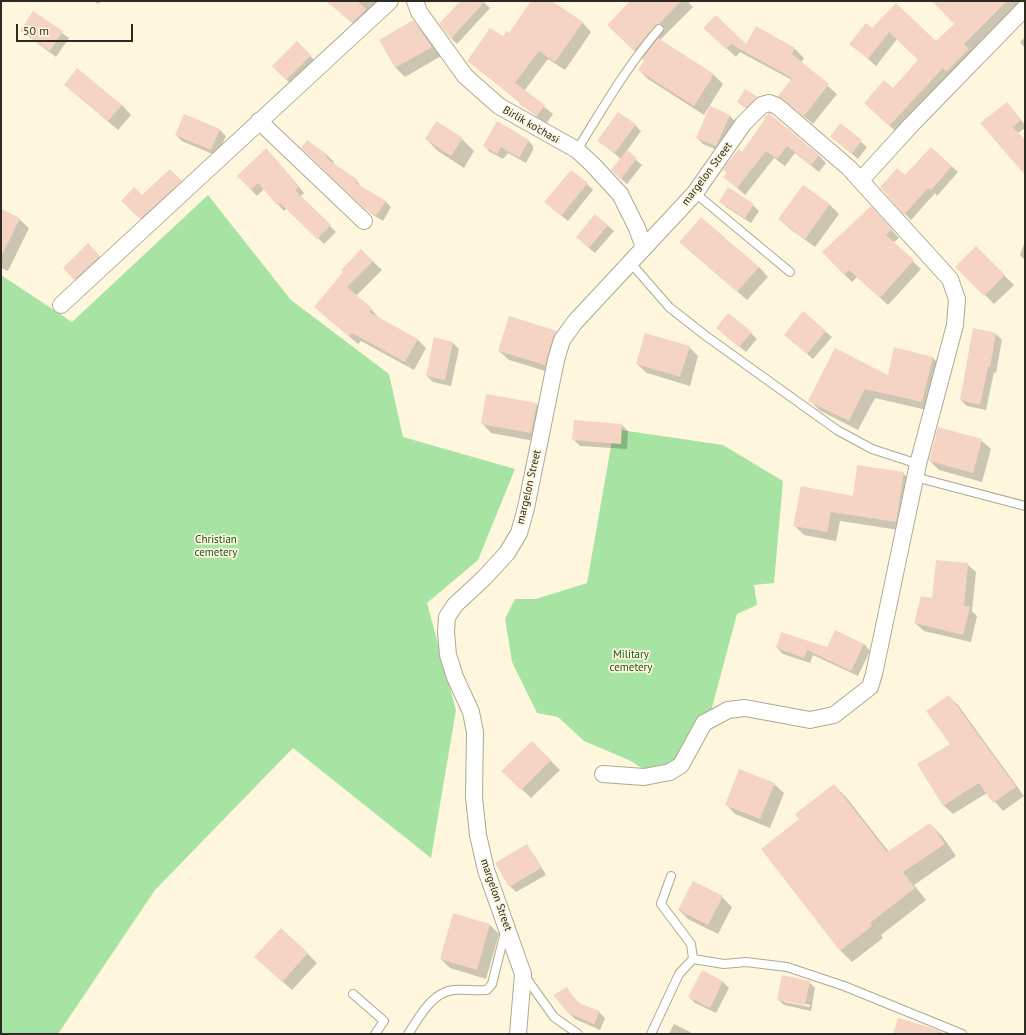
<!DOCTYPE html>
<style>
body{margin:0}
#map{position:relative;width:1026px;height:1035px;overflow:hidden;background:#fef7de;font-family:"PT Sans",sans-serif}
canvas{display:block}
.frame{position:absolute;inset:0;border:2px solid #2d2b21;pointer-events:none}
.scale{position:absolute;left:16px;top:24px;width:117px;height:18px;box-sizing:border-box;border:2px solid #2d2b21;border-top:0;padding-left:5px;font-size:12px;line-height:14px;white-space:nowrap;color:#2d2b21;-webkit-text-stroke:3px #fef7de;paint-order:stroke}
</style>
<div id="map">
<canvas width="1026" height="1035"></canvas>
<div class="frame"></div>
<div class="scale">50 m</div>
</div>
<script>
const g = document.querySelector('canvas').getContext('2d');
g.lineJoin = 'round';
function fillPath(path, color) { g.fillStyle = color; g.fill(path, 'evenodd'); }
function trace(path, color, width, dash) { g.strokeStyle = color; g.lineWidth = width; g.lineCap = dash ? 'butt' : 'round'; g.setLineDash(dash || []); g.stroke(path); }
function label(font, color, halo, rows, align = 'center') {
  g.font = font + ' "PT Sans",sans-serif'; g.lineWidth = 3.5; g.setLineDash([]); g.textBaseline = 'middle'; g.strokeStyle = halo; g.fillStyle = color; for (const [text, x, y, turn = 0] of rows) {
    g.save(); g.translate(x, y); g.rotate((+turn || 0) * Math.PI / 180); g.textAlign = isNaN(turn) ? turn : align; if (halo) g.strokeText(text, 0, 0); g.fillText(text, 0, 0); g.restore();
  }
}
fillPath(new Path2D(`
 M208,195L291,300L389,374L403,437L515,469L478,560L427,603L456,710L431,858L293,748L155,890L58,1034H1V275L72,322Z
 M614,429L723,445L783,481L774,583L754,585L757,605L737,614L706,730L682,773L655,777L631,761L584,741L558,717L537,713L512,662L505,619L515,599H536L587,583Z`), '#a7e4a3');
fillPath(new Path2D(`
 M94,1H101L98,4Z
 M327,1H384L359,28Z
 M461,1H482L490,8L457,44L451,38Z
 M533,1H551L583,23L591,32L565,70L548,59L524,91L553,114L546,124L469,61L510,34Z
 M631,1H690L689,3L693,7L660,40L714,75L723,84L704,115L648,79L639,70L645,61L611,28Z
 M941,1H1021L971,52L897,133L873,110L920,60L897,39L876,66L851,44L872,29L896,4L936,42L956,24Z
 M34,12L69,38L56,57L21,31Z
 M413,21L422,31L441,56L405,77L396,68L380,40Z
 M756,27L795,49L804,58L801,63L837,94L813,124L779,96L792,80L740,52L736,57L713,36L747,45Z
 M1025,37V48L1020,42Z
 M297,42L316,62L292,85L273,66Z
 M65,85L122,105L131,115L118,130Z
 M758,97L763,103L752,113L738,102Z
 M710,107L730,116L736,122L722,152L703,144L697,138Z
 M1013,110L1025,125V128L1018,133L1025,141V173L982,123Z
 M185,115L220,130L226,136L217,156L182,141L176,135Z
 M766,120L818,155L826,163L819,172L795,153L785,166L774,158L745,195L725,177Z
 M635,125L641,131L626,152L642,165L627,184L618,176L621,159L599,141Z
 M840,125L867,147L858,159L831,136Z
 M426,139H462L474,151L464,168L438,151Z
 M527,139L533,146V150L526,163L508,153L503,159L490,152L484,146Z
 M307,141L328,156L334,162L332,164L357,181L362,188L385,201L391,207L383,221L373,215L302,148Z
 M931,148L958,172L937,196L935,193L911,220L905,214L906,176Z
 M272,155L304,193L300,197L336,232L324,244L287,208L284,211L264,189L257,196L238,176Z
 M170,170L187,187L147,224L122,201L143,197Z
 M587,184L593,190L568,221L552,208Z
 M803,186L830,205L839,214L815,247L789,228L779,219Z
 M720,201L753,205L759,211L751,223L726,207Z
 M1,210L19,219L29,228L8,271L1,268Z
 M595,215L614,231L595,253L583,243Z
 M878,215L899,238L893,243L921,269L888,305L857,277L852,282L844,274Z
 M1025,241V260L1020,255Z
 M88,245L106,262L81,285L65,268Z
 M976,248L1014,285L994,304L957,267Z
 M361,250L382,270L356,296L371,309L379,318L417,339L426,348L414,370L361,341L358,344L315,307Z
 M690,251L759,267L768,277L747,300Z
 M825,331L832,337L813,359L785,335Z
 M556,332L565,341L555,374L509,360L499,351Z
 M751,333L757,339L746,352L723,334Z
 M996,334L1002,340L996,373L994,372L986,410L967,406L961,400Z
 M452,342L459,349L451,386L433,382L427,376Z
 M689,347L698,356L690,386L647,373L637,364Z
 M932,357L942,367L931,411L875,398L858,430L819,410L810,400L888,376Z
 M536,404L546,414L540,442L491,433L482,423Z
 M622,425L628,431L627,449L580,446L573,439Z
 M981,440L991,449L982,482L939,470L930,461Z
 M903,473L912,483L905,531L840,521L836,541L804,535L794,525Z
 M967,564L976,572L972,611L977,616L971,642L924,631L915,623L933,600Z
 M864,644L870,651L858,676L813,655L810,663L783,654L777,648H828Z
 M948,696L958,705L1024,796L1003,811L987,793L953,814L943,805L951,744Z
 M532,742L560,770L531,798L503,771Z
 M774,784L784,793L770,828L735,814L726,804Z
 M834,785L846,797L889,852L930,824L942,836L956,856L914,885L926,900L881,935L883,938L852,962L840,950L801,820Z
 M526,846L532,852L546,875L516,892L510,886Z
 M693,882L722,897L732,907L718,934L688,919L679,910Z
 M490,925L499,934L486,979L450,968L441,959Z
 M307,953L317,963L292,990L265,966Z
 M723,982L729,988L716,1013L695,1003L689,997Z
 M809,982L815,988L811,1011L784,1005L778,999ZM784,1000L810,1005V1007L784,1002Z
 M566,988L578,1003L599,1012L605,1018L600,1030L575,1019L569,1013Z
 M674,1024L690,1032L692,1034H669Z`), '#0003');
fillPath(new Path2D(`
 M326,1H357L366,9L352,23Z
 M460,1H485L451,39L439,24Z
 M531,1H552L583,22L555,62L539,51L515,83L545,105L537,116L519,104L520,102L467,61L490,28L503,36L507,31L509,33Z
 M630,1H681L659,24L655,26L634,51L607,25Z
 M932,1H1007L964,44L969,49L946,72L943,68L889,126L864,103L884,80L893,88L918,60L889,32L868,59L849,44L866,23L872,28L896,3L936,41L954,24Z
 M33,11L63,31L50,51L20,31Z
 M716,15L746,44L756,26L795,48L792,54L829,84L804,116L778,96L792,78L731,44L726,49L703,28Z
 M413,20L432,47L395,68L379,40Z
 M658,38L714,74L694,106L638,70L644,61L642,59Z
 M297,41L311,55L286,80L272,66Z
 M77,68L122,105L108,121L64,85Z
 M745,89L758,97L746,108L737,102Z
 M1007,102L1021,120L1013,127L1025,140V175L980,123Z
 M710,106L730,115L716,146L696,138Z
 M618,112L636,124L615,153L597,141Z
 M769,113L819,155L811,165L787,146L777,159L766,151L737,188L723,177L727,173L723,169L739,149L742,152L765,119L763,118Z
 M184,114L220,129L211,150L175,135Z
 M436,121L463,138L451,156L425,139Z
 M497,121L529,140L519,158L501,147L497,154L483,146Z
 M840,123L862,140L852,154L830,137Z
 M307,140L328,155L326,158L358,180L356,183L386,201L376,216L365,209L301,148Z
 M931,147L952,166L931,190L928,188L904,215L880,187L897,168L905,175Z
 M266,148L299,186L295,190L331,225L317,239L280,203L277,205L258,183L251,190L237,176Z
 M627,150L637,158L621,179L611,170Z
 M170,169L182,181L140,219L121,201L134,187L142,195Z
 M571,170L588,183L561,216L544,202Z
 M803,185L830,204L805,239L778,219Z
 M728,187L754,204L745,218L719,202Z
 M871,206L892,229L886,235L914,260L880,298L849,270L844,275L822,252Z
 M1,209L20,218L1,257Z
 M595,214L608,225L589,248L576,237Z
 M701,217L759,267L737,292L679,242Z
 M88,243L100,256L74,280L63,268Z
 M976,246L1005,275L984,296L955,267Z
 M361,249L373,261L347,287L372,308L369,312L418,339L405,362L352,333L349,336L314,307L343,272L341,270Z
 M803,311L826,331L807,354L784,335Z
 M728,313L752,332L739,347L716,328Z
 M509,316L557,331L553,337L545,365L498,351Z
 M973,328L996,333L990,367H988L980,405L960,400Z
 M645,333L690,346L680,377L636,364Z
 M434,337L453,342L445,380L426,376Z
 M894,347L933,357L922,402L865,389L849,421L808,401L835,348L888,375Z
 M486,394L537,403L531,433L481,424Z
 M574,420L622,424L621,444L572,440Z
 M938,427L982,439L973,473L929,461Z
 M857,465L904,472L896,522L831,512L827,532L793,526L801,486L853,496Z
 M936,560L968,563L964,606L970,607L963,635L914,623L921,596L932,598Z
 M835,630L864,644L851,671L807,650L804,658L776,648L781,632L827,647Z
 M949,695L1016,787L993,803L979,783L943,806L917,764L950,744L926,711Z
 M532,741L551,760L521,790L501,771Z
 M739,769L775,783L760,819L725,805Z
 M834,784L887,852L930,823L945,844L903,872L915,888L870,923L872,926L840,951L761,849L799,819L795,814Z
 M527,844L541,868L509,887L495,863Z
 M693,881L723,896L708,925L678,910Z
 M453,913L490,924L477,970L440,959Z
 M281,928L308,953L282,982L254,957Z
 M702,970L723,981L710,1008L688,997Z
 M782,975L810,981L805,1005L777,1000Z
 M567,987L573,997L581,1004L600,1011L594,1024L568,1013L553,995Z
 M898,1018L932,1028L942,1032V1034H893Z`), '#f6d4c4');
const lane = new Path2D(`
 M577,150C603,108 627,66 659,29
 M695,193L790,272
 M630,262L669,307L706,336L837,430L872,449L918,464
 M915,477L1025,506
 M671,876L661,904L691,944L693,959
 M524,975L554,1017L578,1034
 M353,994L384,1021L375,1034
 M408,1034C419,1018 431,993 453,990C464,989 476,991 487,990L492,984L505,932
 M651,1034L679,974L693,959L724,964L746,962L787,967L844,986L962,1034`);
const street = new Path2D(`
 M415,1L419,12L465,76L499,106L577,150L593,165L620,194L637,228L644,248
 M259,121L364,221
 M861,180L912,124L1025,8
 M61,305L390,1
 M518,1034L523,974L486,870L478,835L474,797L475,732L471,712L455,677L448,655L446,632L447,617L455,605L484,578L507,553L519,533L526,508L556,360L562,340L575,322L695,193L743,124L762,105L769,103L777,106L849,168L950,279L957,299L955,325L918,464L874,674L870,687L834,715L810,720L745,708L728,710L704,723L681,765L670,772L644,777L603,774`);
trace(lane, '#afa992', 10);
trace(street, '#afa992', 18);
trace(lane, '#fff', 8);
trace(street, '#fff', 16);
label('11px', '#2d2b21', '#fef7de', [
 ["Birlik ko'chasi",531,125,30],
 ["margelon Street",707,174,-53],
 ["margelon Street",529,487,-77],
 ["margelon Street",496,895,71]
]);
label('11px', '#165516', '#fef7de', [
 ["Christian",216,540],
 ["cemetery",216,553],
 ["Military",631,655],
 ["cemetery",631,668]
]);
</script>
